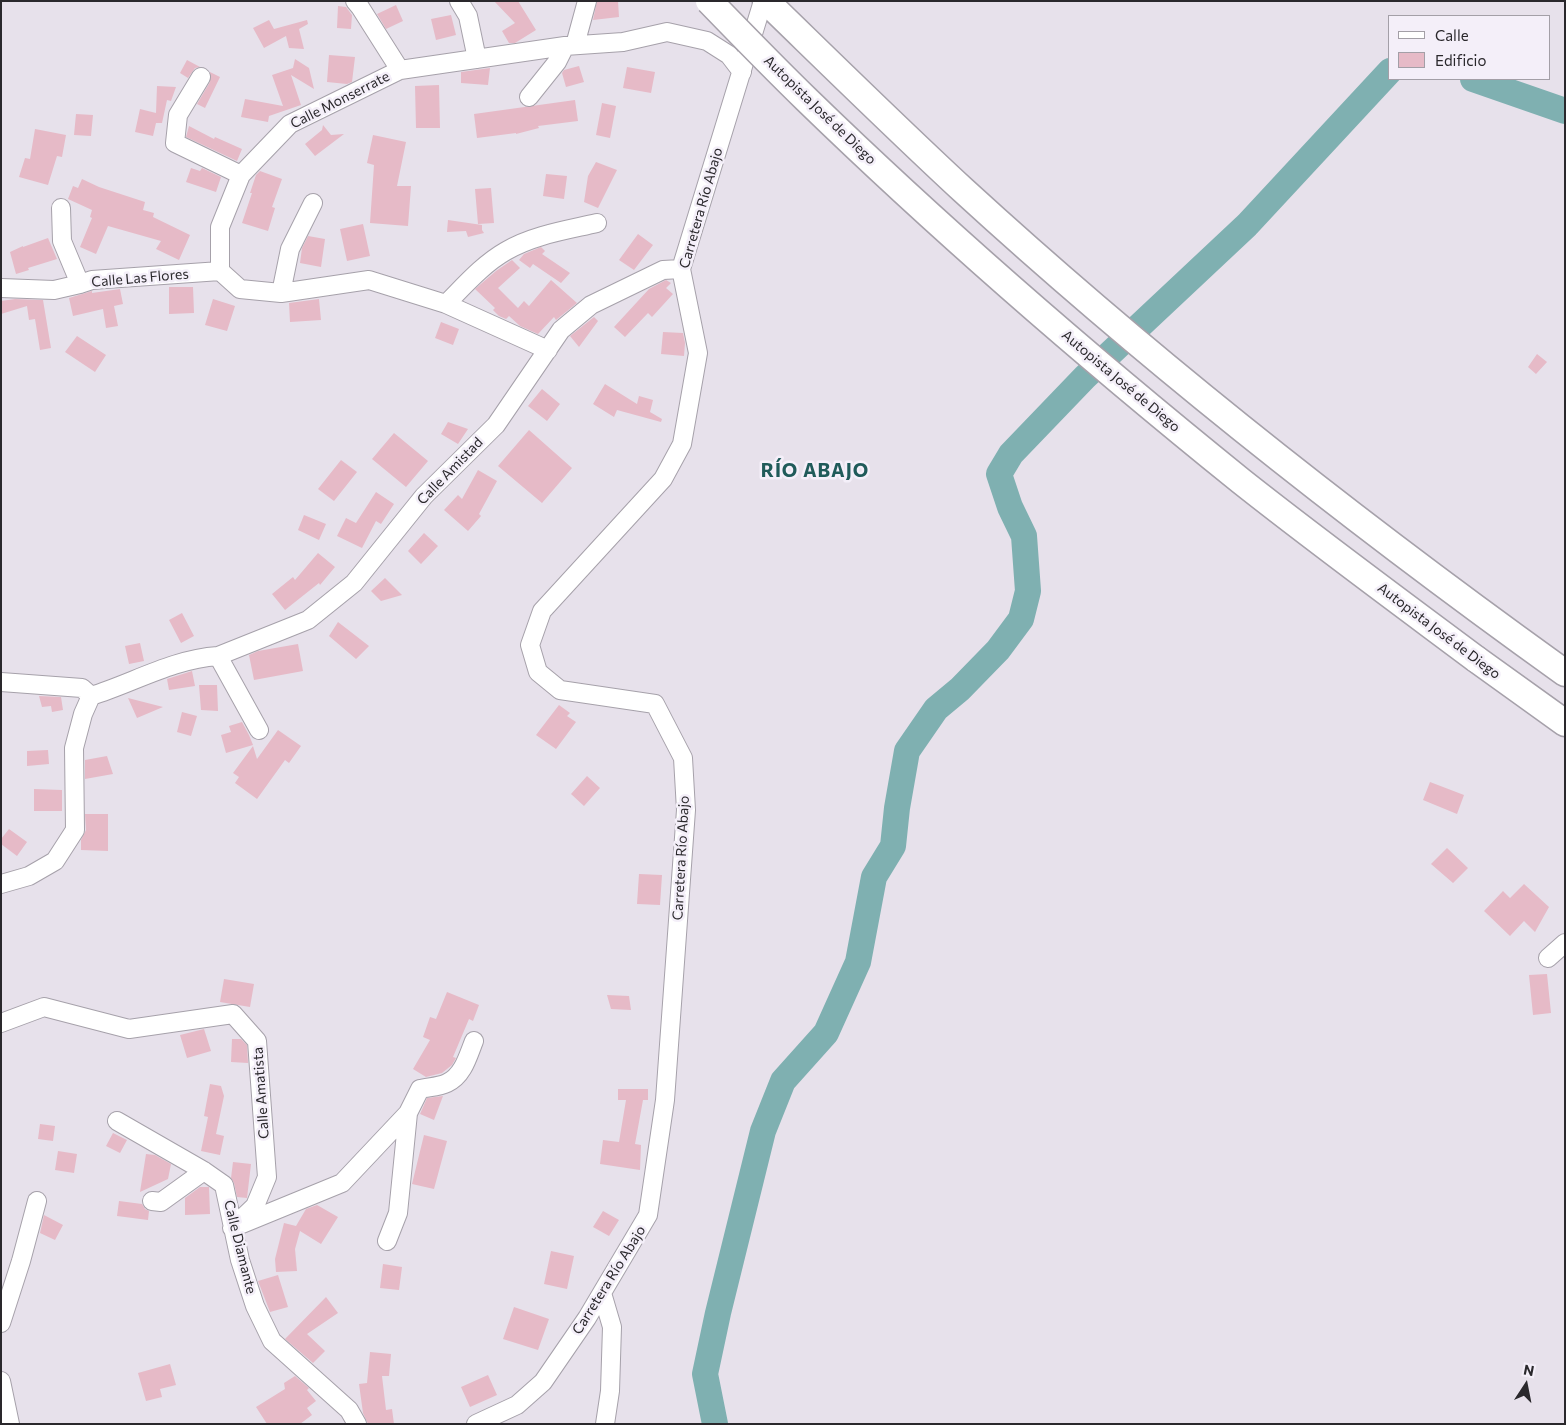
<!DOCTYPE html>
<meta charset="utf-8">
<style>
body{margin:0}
#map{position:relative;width:1566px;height:1425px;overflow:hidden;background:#e7e1eb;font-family:Commissioner,sans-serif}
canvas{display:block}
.frame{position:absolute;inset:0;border:2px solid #2a282c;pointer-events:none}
.legend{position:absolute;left:1388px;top:15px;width:162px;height:65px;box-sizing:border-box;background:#f4eff9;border:1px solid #a39fa7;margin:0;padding:6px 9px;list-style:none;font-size:15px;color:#2a282c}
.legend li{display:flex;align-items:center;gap:10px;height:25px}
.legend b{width:25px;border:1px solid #a39fa7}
.north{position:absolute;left:1501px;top:1360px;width:50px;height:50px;-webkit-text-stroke:4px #f4eff9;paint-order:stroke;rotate:11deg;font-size:14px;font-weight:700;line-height:20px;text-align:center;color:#2a282c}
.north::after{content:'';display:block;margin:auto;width:18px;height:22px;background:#2a282c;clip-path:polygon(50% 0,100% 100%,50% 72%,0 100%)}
</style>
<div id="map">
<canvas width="1566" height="1425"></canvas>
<div class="frame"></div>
<ul class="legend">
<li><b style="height:6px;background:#fff"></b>Calle</li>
<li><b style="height:14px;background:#e6bac7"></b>Edificio</li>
</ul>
<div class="north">N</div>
</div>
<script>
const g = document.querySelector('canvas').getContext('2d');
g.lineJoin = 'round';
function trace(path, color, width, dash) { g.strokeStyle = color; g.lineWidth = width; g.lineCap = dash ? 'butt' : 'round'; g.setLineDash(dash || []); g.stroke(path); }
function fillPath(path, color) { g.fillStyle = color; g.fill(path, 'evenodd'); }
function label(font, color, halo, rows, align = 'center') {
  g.font = font + ' Commissioner,sans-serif'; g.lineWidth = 5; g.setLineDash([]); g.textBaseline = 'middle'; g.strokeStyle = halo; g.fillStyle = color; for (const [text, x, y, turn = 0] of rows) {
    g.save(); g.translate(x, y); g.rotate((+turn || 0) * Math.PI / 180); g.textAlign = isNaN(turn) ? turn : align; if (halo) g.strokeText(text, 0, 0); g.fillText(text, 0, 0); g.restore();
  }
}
trace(new Path2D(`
 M1473,79L1565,111
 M715,1424L705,1374L718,1313L763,1131L783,1081L826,1033L858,962L874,877L893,846L897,808L907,751L936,709L960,689L998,650L1021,619L1028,591L1024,536L1010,507L999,474L1011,454L1085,377L1247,225L1390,71`), '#7fb0b1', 26);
fillPath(new Path2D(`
 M494,1H518L536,30L515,43H509L502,31L515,23Z
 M597,1H618L619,17L593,20Z
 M396,5L403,21L386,29L377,14Z
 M338,6L346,7L352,15L351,29L337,28Z
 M451,15L456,35L436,40L431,19Z
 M269,20L274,29L307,20L308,24L299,29L304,49L289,48L286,36L264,48L253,28Z
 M329,55L355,57L352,82L347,84L327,82Z
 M295,59L309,68L314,89L291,75L301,105L269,116L268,122L241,117L245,99L283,106L272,75L293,68Z
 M187,60L200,67L195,68L188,78L180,73Z
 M579,66L584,82L566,87L562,73L564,70Z
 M627,67L655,72L651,93L623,88Z
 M490,68L488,85L461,83V72Z
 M210,72L220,77L205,108L197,104L210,82Z
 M439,85L440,128H416L415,86Z
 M157,86L176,87L171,101L167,100L162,123H156L153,136L135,132L140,109L156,113Z
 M575,100L578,121L538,126L539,128L516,134V133L477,138L474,114Z
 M602,103L616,106L610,138L596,135Z
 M76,114L93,115L91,136L74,135Z
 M323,125L331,135L344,134L315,156L305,144L322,130Z
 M189,126L214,139L215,137L242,149L237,161L186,137Z
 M35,129L66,135L62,157L57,156L48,185L19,177L25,158L30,159Z
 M373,135L406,142L397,186H411L408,226L370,223L374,165L367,163Z
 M596,162L617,170L598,208L584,202L588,176Z
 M191,168L200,171L202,168L221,177L216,192L186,182Z
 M260,171L282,179L272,207L275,208L268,231L242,223L252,193H250L256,175Z
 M546,174L567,176L564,199L543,196Z
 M82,179L99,187L145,202L143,210L154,213L153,217L190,235L179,260L156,249L161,241L108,226L96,254L80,247L92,218L90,217L92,210L68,199L73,186L78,188Z
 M491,188L494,223L478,224L475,189Z
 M448,220L482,225V230L484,233L468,237L466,231L447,232Z
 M363,224L370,256L347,261L340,229Z
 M638,234L653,245L634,270L619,260Z
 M308,236L325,239L321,267L300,263L302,248Z
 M48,238L57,259L28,268L29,270L16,274L10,252L23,246V247Z
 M541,247L545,251L542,254L570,273L561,283L533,264L530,268L519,260L524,254Z
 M512,260L520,268L498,288L518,308L524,301L529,306L551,280L577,303L556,320L554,317L538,334L520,326L509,316L506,319L499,316L493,310L495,308L475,289L496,271Z
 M666,280L671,283L666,288L673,294L652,317L648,313L625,337L614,327L649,289Z
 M169,287H193L194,313L169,314Z
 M120,289L123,304L114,306L118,326L106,328L103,309L73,316L69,298L92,291V293Z
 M15,299L43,300L51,348L40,350L35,319L29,320L27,306L1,314V301Z
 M213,299L235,306L227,331L205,325Z
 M319,299L321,320L290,322L289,303Z
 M594,317L598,321L579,347L570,336Z
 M441,322L459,329L453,345L435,338Z
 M663,332L683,333L685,343L684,356L661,354Z
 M77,336L106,355L95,372L65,352Z
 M1537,354L1547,362L1536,374L1528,367Z
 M605,384L637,404L639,396L653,400L650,412L662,419L661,422L617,410L614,417L593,404Z
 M542,389L560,404L547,421L528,406Z
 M448,422L468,429L458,444L441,434Z
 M529,430L572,468L542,503L498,466Z
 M394,433L428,461L406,487L372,459Z
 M341,460L357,472L334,501L318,489Z
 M478,470L497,481L479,514L481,516L468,531L444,510L458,495L462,499Z
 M376,492L394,504L381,524L376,521L362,548L337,536L346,518L356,523Z
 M304,515L326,524L319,540L298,530Z
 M424,533L438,546L421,564L408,551Z
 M318,553L335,567L320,585L319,583L285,610L272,594L293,577L295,580Z
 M385,578L402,595L381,601L371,591Z
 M182,613L194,636L181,643L169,620Z
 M338,622L369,646L356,659L329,636Z
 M140,643L144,661L129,664L125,646Z
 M298,644L303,671L254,680L249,655L258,651Z
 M192,671L195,686L169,690L167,679Z
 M199,685H217L218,711L201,710Z
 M39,696L61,697L63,710L52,712L51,706L42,707Z
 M128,698L163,707L137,718Z
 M559,705L570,713L567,716L576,722L556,749L536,735Z
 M182,712L197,716L191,736L177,732Z
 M242,722L249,735L253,745L226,753L221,735L231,732L229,726Z
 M278,730L301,746L289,763L285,760L257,799L235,783L239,777L233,773L253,746L257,759Z
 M48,750L49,764L27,766V751Z
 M107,756L113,774L85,779V760Z
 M587,776L600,788L584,806L571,794Z
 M1430,782L1464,795L1457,814L1423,800Z
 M34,789L62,790V811H34Z
 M85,814H108V851L81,850V840L86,830Z
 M9,829L27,842L17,856L1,844V839Z
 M1447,848L1468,868L1453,883L1431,864Z
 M639,874L662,875L660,905L637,904Z
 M1524,884L1549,907L1535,932L1524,921L1510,936L1484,911L1503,891L1510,898Z
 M1547,974L1551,1013L1533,1015L1529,975Z
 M224,979L254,984L250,1007L220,1002Z
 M447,992L479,1005L473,1021L469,1019L453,1057L456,1058L452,1065L442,1073L426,1077L413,1069L430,1040L423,1037L430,1017L436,1019Z
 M607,995L629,996L631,1010L611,1009Z
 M204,1029L211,1051L187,1058L180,1035Z
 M232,1039H241L247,1045L248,1063L231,1062Z
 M210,1084L221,1086L224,1096L216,1134L224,1136L220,1155L201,1151L208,1117L204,1116Z
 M618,1089H648V1100H643L635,1144L641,1145L640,1170L600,1164L603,1140L619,1142L626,1100H618Z
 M443,1096L434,1120L420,1114L427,1098Z
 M40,1124L55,1126L53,1141L38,1139Z
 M113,1133L127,1140L120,1153L106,1146Z
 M424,1135L447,1141L434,1189L412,1184Z
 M58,1151L77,1154L74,1173L55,1170Z
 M146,1154L155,1155L171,1164L168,1179L140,1192Z
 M233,1162L251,1164L247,1198L237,1197L234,1183L231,1178Z
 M200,1187H209L210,1214L185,1215V1198Z
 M119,1201L142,1204L145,1209L149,1211L148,1220L117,1216Z
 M317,1205L338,1217L321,1244L300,1231L295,1249L297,1271L276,1272L275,1259L284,1223L296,1226L306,1209Z
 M603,1211L619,1220L609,1236L593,1227Z
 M44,1215L63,1225L55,1240L40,1233Z
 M551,1251L574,1256L567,1289L544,1284Z
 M383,1264L402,1267L399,1290L380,1288Z
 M278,1275L288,1307L270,1312L258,1281Z
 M326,1297L338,1313L307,1334L325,1351L313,1363L285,1339Z
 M514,1307L549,1319L538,1350L503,1339Z
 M370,1352L391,1354L389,1376H382L386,1410L392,1409L394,1424H368L363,1413L359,1384L367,1383Z
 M170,1364L176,1385L160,1389L162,1397L146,1401L138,1373Z
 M488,1375L497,1395L470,1407L461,1387Z
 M295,1376L309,1388L307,1390L316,1401L307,1408L312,1415L300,1424H267L256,1407L285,1389L284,1383Z`), '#e6bac7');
const minor = new Path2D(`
 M355,1L360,7L400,70
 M459,1L468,16L477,59
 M575,45L587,1
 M201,77L178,115L175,143L241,175
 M529,97L557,62L565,46
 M61,208L62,241L80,284
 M220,271V227L241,175L290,124L400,70L565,46L623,42L667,32L707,41L729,55L742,72
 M220,271L240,289L281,293L369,280L446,304L548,350
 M1,288L54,290L80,284L92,280L220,271
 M281,293L290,249L313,203
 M446,304C464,286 483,264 506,251C533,235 567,230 597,223
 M218,656L259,730
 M1,682L82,688L91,696C133,683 173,659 218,656L308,620L354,583L424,496L496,425L561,330L591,305L663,270L681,269
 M1,884L29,876L55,861L75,830L74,748L83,714L91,696
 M1548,958L1565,943
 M1,1023L44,1007L129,1029L233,1014L257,1041L267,1177L255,1206L232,1228
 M117,1121L204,1171L224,1185L240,1260L255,1306L272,1341L349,1410L357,1424
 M152,1201L161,1202L204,1171
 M242,1224L342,1183L408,1113L420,1089C428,1087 439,1087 447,1083C463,1076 468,1056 474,1041
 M387,1241L398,1213L408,1113
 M602,1293L612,1327L610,1391L605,1424
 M1,1323L21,1261L37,1201
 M1,1381L10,1424
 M476,1424L517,1405L543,1382L587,1318L648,1215L665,1100L686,810L683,758L655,704L560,690L538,672L530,645L542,611L663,479L682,444L698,353L681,269L763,1`);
const highway = new Path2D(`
 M766,1C831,64 896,128 963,190C1153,364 1356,523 1565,673
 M1476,659L1565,723`);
trace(minor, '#a6a1aa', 20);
trace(highway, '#a6a1aa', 29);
trace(minor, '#fff', 18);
trace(highway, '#fff', 26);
const highwayBridge = new Path2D(`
 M709,1C741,34 773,67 806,99C944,233 1091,360 1241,481C1318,542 1397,600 1476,659`);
trace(highwayBridge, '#a6a1aa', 29, []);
trace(highwayBridge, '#fff', 26);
label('14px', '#2a282c', '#f4eff9', [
 ["Calle Monserrate",340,100,-27],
 ["Autopista José de Diego",820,110,44],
 ["Carretera Río Abajo",701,208,-74],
 ["Calle Las Flores",140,278,-5],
 ["Autopista José de Diego",1121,381,40],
 ["Calle Amistad",450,471,-46],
 ["Autopista José de Diego",1439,631,37],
 ["Carretera Río Abajo",681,858,-87],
 ["Calle Amatista",261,1093,-94],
 ["Calle Diamante",240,1247,76],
 ["Carretera Río Abajo",609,1280,-58]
]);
g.letterSpacing = '1px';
label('bold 19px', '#205b5a', '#f4eff9', [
 ["RÍO ABAJO",815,471]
]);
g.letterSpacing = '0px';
</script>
